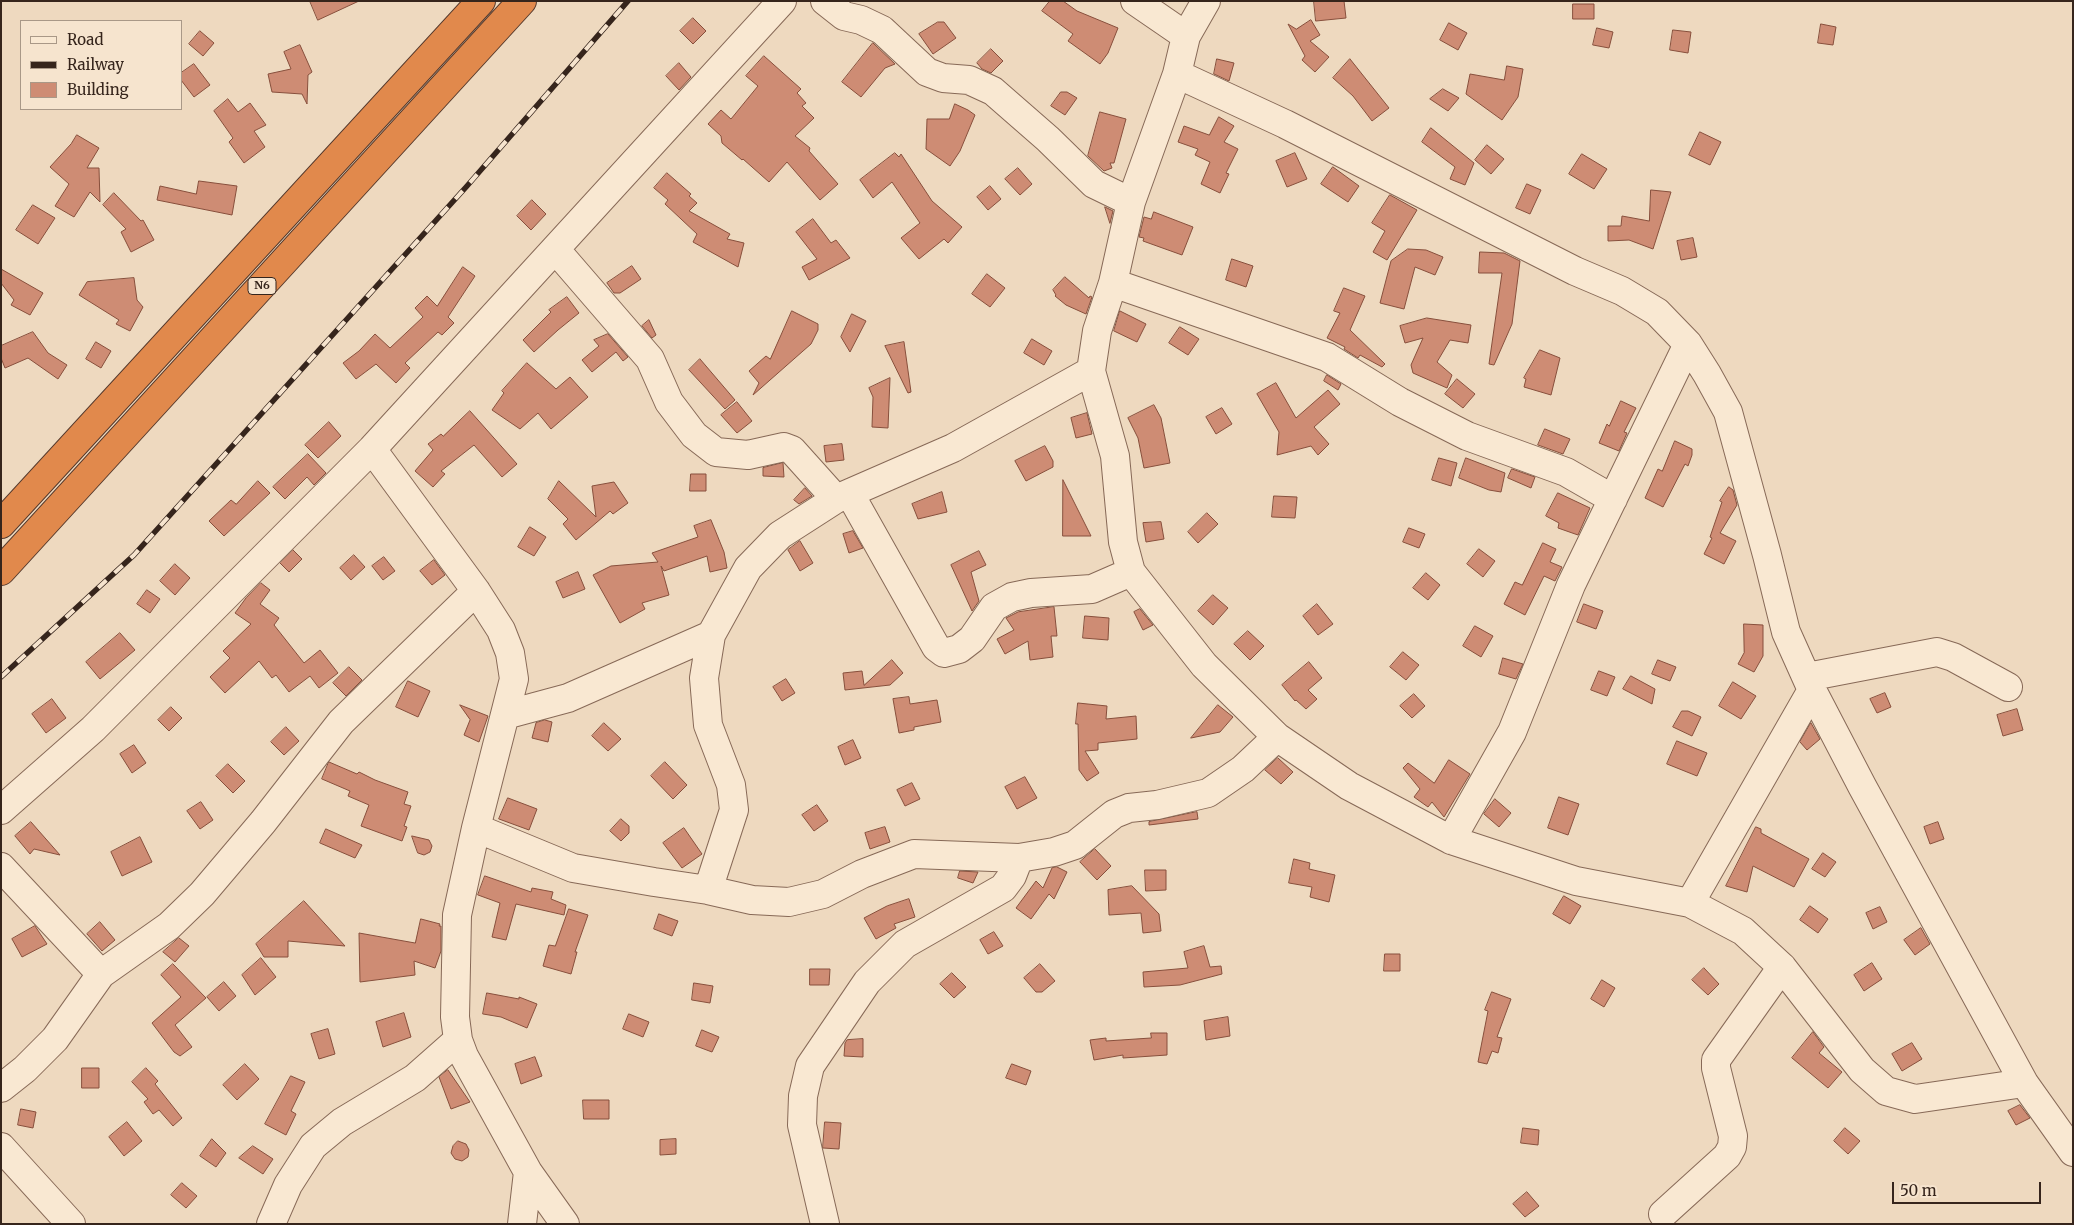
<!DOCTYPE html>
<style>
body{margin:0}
#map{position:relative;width:2074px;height:1225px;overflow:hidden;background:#eed9bf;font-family:Merriweather,serif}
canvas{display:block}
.frame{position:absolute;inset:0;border:2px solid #36251c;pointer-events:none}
.legend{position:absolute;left:20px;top:20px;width:162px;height:90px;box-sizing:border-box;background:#f6e4ce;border:1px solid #a99887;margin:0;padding:6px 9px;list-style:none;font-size:15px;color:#36251c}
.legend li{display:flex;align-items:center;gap:10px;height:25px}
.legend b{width:25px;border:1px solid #a99887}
.scale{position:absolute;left:1892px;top:1182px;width:149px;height:22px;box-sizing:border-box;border:2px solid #36251c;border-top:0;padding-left:6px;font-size:15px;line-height:18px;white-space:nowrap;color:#36251c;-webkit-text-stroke:4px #f6e4ce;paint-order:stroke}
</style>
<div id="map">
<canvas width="2074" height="1225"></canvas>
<div class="frame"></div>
<ul class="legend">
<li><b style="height:6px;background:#f9e8d2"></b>Road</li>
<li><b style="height:6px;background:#36251c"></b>Railway</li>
<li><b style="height:14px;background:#ce8c74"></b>Building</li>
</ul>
<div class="scale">50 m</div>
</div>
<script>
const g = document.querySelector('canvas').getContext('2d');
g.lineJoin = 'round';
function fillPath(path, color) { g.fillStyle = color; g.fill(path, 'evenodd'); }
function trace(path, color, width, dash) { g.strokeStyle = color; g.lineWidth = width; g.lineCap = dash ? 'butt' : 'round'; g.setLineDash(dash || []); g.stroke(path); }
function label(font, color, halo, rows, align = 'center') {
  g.font = font + ' Merriweather,serif'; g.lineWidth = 4; g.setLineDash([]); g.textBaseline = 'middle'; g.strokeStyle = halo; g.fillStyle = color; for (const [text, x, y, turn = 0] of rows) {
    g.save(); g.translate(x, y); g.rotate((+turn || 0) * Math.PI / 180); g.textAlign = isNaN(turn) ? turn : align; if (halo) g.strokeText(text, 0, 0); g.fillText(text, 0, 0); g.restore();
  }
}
const building = new Path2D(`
 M310,1H359L318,20Z
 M1050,1H1063L1077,11L1118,28L1108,53L1100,64L1068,41L1073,34L1042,11Z
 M1314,1H1344L1346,18L1316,21Z
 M1573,4H1594V19H1573Z
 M693,18L706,31L693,44L680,31Z
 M1311,20L1320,35L1310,41L1329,57L1315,72L1302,60L1305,56L1288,24L1296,29Z
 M938,22H944L956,38L933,54L919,34Z
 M1449,23L1467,33L1458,50L1440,40Z
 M1821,24L1836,27L1833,45L1818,43Z
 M1597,28L1613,32L1609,48L1593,45Z
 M1673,30L1691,32L1688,53L1670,50Z
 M200,31L214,43L203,56L189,44Z
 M873,43L895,64L885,68L861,97L842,82Z
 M300,45L312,72L308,75L307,104L302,94L272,92L268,74L291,69L284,52Z
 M991,49L1003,61L991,73L982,69L977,63Z
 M764,56L801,89L797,93L806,103L802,106L814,118L795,136L810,148L809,151L838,184L820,200L787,162L769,182L743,159L742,160L722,143L721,136L708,124L721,110L731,119L758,86L746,76Z
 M1217,59L1234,63L1229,81L1214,74Z
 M1350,59L1389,108L1372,121L1353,96L1333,78Z
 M679,63L691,77L679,90L666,76Z
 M194,64L210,85L194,97L181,80V73Z
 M1507,66L1523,69L1518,97L1502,120L1466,94L1470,74L1504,80Z
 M1443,89L1459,98L1448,111L1430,99Z
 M1061,92H1067L1077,98L1065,115L1051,106Z
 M228,99L238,112L250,103L266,125L254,131L265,147L244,163L229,142L233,138L214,111Z
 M955,104L968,110L975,115L960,151L950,166L926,149L927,119H949Z
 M1100,112L1126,119L1114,163H1110L1112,168L1104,171L1088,156Z
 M1219,117L1234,126L1224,142L1238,149L1226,173L1229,174L1220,193L1201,184L1210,162L1195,155L1198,149L1178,142L1184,126L1209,135Z
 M1431,128L1474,163L1465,185L1450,179L1455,167L1422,142Z
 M1700,132L1721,142L1710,165L1689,155Z
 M77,135L99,148L87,168H99L100,202L90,192L74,217L55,206L69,184L50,167L71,144Z
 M1487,145L1504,159L1491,174L1475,160Z
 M895,153L899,157L901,154L932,201L962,227L948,243L944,239L919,259L901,238L920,223L892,182L873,198L860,180Z
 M1295,153L1307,179L1287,187L1276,161Z
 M1582,154L1607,169L1594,189L1569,174Z
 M1333,167L1359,186L1348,202L1321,184Z
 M1018,168L1032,184L1020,195L1005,179Z
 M667,173L691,194L689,196L697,203L689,211L730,234L727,239L744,243L738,267L693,242L697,234L665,204L668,200L654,188Z
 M199,181L237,186L232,215L157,200L160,186L196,194Z
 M1527,184L1541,190L1530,214L1516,208Z
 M990,186L1001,199L988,210L977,197Z
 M1651,190L1671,192L1653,249L1629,240L1608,241V226H1621L1622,216L1649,221Z
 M114,193L141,221L143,220L154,240L131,252L121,232L126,229L103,205Z
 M1390,195L1417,210L1387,260L1373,252L1385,231L1372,223Z
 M532,200L546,214L531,230L517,216Z
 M33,205L55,218L38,244L16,230Z
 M1105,207L1113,211L1110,223Z
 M1154,212L1193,227L1182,255L1143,241L1144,238L1139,237L1144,217L1151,219Z
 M813,219L831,243L836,240L850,258L809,280L802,267L817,259L796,232Z
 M1693,238L1697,257L1681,260L1677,241Z
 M1408,249L1426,250L1443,257L1435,275L1415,267L1404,309L1380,303L1391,261Z
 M1480,252L1504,253L1520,261L1512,324L1494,365L1489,364L1502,273H1479Z
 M1232,259L1253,266L1246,287L1226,280Z
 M632,266L641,279L620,293H614L607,283Z
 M463,267L475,276L448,317L454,323L442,335L438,332L405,363L410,368L396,383L376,364L356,379L343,363L359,351L375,334L390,348L423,317L415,308L427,296L437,306Z
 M1,269L43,293L30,315L11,305L14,300L1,283Z
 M987,274L1005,288L990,307L972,294Z
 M1065,277L1089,298L1090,296L1092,297L1086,314L1066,305L1055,296L1056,295L1053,290Z
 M134,278L137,300L143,307L130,331L116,324L119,320L79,295L87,282Z
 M1344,288L1365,296L1350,330L1385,364L1382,367L1360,355L1358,358L1344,349L1345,347L1327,338L1340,313L1334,311Z
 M567,297L579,313L558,330L534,352L523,340L551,312L549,310Z
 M792,311L818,324V330L811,344L753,395L759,383L749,371L766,356L770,359Z
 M1120,311L1146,324L1137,342L1114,331Z
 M852,314L866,321L850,352L841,337Z
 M1427,318L1471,325L1468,343L1450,340L1437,362L1452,375L1447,388L1413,373L1411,365L1423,338L1405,343L1400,326Z
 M649,320L656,335L652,338L642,326Z
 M1180,327L1199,339L1188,355L1169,343Z
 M33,332L48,353L67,365L58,379L28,358L5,368L1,358V346Z
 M608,334L628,357L623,361L616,352L592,372L582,360L599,346L594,340Z
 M1032,339L1052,351L1044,365L1024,353Z
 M96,342L111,351L101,368L86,359Z
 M904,342L911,392L908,393L885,346Z
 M1540,350L1560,358L1551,395L1524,387L1526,379L1524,378Z
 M700,359L735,400L725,409L689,370Z
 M527,363L556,389L570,377L588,397L551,429L538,413L520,429L492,410L504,393L502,391Z
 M1327,375L1341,384L1338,390L1324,381Z
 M890,378L888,428L872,427L873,397L869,388Z
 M1457,379L1475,394L1463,408L1445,394Z
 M1276,383L1296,418L1328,390L1340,404L1314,427L1329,444L1318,455L1311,446L1277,455L1279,432L1257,394Z
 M1621,401L1636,408L1624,432L1627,433L1619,451L1599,443L1607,424L1609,426Z
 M737,402L752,421L737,433L721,415Z
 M1154,405L1161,418L1170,463L1144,468L1138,438L1128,418Z
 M1222,408L1232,424L1216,434L1206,417Z
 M470,411L517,464L502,477L474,445L441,471L445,474L433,487L415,471L433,450L428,444L441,434L443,436Z
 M1087,413L1092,434L1076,438L1071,418Z
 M329,422L341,436L318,458L305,445Z
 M1545,429L1570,439L1563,454L1538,445Z
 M1675,441L1692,449V455L1688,466L1685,464L1663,507L1645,498L1658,469L1662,471Z
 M842,444L844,460L826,462L824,446Z
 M1045,446L1053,461V467L1026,481L1015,461Z
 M308,454L326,473L314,485L307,477L285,499L273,487Z
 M1439,458L1457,463L1451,486L1432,480Z
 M1466,458L1505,473L1501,492L1489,490L1459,478Z
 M783,463L784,477L763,476V468Z
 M1512,469L1535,477L1531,488L1508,478Z
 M691,474H706V491H690Z
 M1063,480L1091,536H1063Z
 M258,481L270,493L224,536L209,521L231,500L236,504Z
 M559,481L596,517L592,486L614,482L628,503L613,514L610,511L576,540L563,524L568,519L548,499Z
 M1729,487L1733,490L1737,505L1720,533L1736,541L1724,564L1704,554L1712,538L1710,537L1722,502L1720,501Z
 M805,488L812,496L799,504L794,500Z
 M942,492L947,512L918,519L912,504Z
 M1558,493L1590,508L1578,535L1558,528L1559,523L1546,516Z
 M1274,496L1297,497L1295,518L1272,517Z
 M1207,513L1218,524L1198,543L1188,532Z
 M711,520L724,552L727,568L710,572L707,556L664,571L661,566L669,595L642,603L645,609L620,623L593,575L611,566L658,562L652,553L698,537L694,526Z
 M1161,522L1164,539L1146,542L1143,523Z
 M530,527L546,537L534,556L518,547Z
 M1409,528L1425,534L1419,548L1403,542Z
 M853,531L863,548L849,553L843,534Z
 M800,541L813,563L800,571L788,550Z
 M1543,543L1556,549L1550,562L1562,567L1555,581L1544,576L1525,615L1504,604L1515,582L1522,585Z
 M1479,549L1495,561L1483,577L1467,564Z
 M293,550L302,559L289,572L280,563Z
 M979,551L986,565L971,572L979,601L972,611L951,565Z
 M354,555L365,567L351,580L340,568Z
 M384,557L395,571L383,580L372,566Z
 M434,560L445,575L432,585L420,571Z
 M175,564L190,578L175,595L160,581Z
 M578,572L585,589L563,598L556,582Z
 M1426,573L1440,585L1428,600L1413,588Z
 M261,583L270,590L260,604L279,618L274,625L304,663L320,650L338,673L319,688L310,676L289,692L276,675L272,678L259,661L225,693L210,677L230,658L223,651L251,624L235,613L246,598Z
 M147,590L160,599L150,613L137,604Z
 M1213,595L1228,608L1213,625L1198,611Z
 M1317,604L1333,624L1318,635L1303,616Z
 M1584,604L1603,611L1596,629L1577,622Z
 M1054,607L1057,636H1051L1053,657L1030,660L1028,641L1005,654L997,639L1014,630L1006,618L1018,612Z
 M1140,609L1153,625L1143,630L1134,612Z
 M1085,616L1109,618L1108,640L1083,638Z
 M1744,624L1763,625V656L1754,672L1738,664L1744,653Z
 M1475,626L1493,636L1481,657L1463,646Z
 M1248,631L1264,646L1250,660L1234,644Z
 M120,633L135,650L100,679L86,662Z
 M1403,652L1419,665L1406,680L1390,667Z
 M1503,658L1523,664L1516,679L1499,674Z
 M892,660L903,673L890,685L845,690L843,673L862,671L864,685Z
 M1658,660L1676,667L1670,681L1652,674Z
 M1309,662L1322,678L1308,690L1317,699L1306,709L1296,700L1295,701L1282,685Z
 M349,667L362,680L346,696L333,683Z
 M1599,671L1615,677L1607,696L1591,690Z
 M1631,676L1655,689L1652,704L1623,689Z
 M786,679L795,693L782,701L773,687Z
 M408,681L430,691L418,717L396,707Z
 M1733,682L1756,696L1741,719L1719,706Z
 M1885,693L1891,707L1877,713L1870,699Z
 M1414,694L1425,706L1412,718L1400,706Z
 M909,697L910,704L937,700L941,722L914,727V730L899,733L893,699Z
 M52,699L66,718L46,733L32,714Z
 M1078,703L1107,706L1106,719L1136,716L1137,739L1098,743V750L1085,751L1099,773L1087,781L1079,770L1078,724H1076Z
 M460,705L488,716L479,742L464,735L470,720Z
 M1218,705L1233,717L1220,732L1191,738Z
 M171,707L182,718L169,731L158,720Z
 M2017,709L2023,730L2003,736L1997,715Z
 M1682,711H1688L1701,717L1692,736L1673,727Z
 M545,720L552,722L548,742L532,738L536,723Z
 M604,723L621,739L608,751L592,736Z
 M1811,723L1820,739L1807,750L1800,742Z
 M286,727L299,741L284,755L271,742Z
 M853,740L861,758L845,765L838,747Z
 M1677,741L1707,753L1697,776L1667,764Z
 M134,745L146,763L132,773L120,754Z
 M1278,758L1293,772L1281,784L1265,770Z
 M1449,760L1470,774L1444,817L1432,802L1428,807L1414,797L1420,789L1403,768L1408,763L1434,783Z
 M329,762L357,774L359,772L375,780L408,792L404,804L411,806L404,826L407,827L402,841L361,826L369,805L348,796L350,791L322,779Z
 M665,762L687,785L673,799L651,776Z
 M228,764L245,781L233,793L216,776Z
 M1025,777L1037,798L1017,809L1005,787Z
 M912,783L920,799L905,806L897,790Z
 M1559,797L1579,804L1568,835L1548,828Z
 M508,798L537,809L529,830L499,819Z
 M1495,799L1511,813L1499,827L1484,814Z
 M201,802L213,820L200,829L187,811Z
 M817,805L828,821L814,831L802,815Z
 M1197,812L1198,819L1149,825V822Z
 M621,819L629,826V833L621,841L610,831Z
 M31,822L60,855L34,849L30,854L15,836Z
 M1938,822L1944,839L1930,844L1924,827Z
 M885,827L890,842L870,849L865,833Z
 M1756,827L1761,829V833L1809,859L1794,887L1753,866L1747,892L1726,886Z
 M684,828L702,854L682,868L663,843Z
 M326,829L362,845L355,858L320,843Z
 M412,836L429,840L432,846L430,852L424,855L418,853Z
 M140,837L152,862L122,876L111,852Z
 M1095,849L1111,866L1097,880L1080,862Z
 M1823,853L1836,862L1825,877L1812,869Z
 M1294,859L1310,863L1309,869L1335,875L1329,902L1310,897L1312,887L1289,883Z
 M1057,867L1067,872L1054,899L1049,894L1031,919L1016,908L1036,881L1043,888L1052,868Z
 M1145,870H1166V890L1146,891Z
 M960,871L978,872L973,883L958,878Z
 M485,876L531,892L532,888L553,892L551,899L566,905L564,915L516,904L506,940L492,937L500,903L478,895Z
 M1132,886L1159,914L1161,931L1143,933L1141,913L1109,915L1108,890Z
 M1564,896L1581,906L1570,924L1553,914Z
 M909,899L915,917L894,924L896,928L876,939L864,918L887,906Z
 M304,901L345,946L288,941V957H264L256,944Z
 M1810,906L1828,919L1818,933L1800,920Z
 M1880,907L1887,922L1873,929L1866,913Z
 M569,909L588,915L575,952H577L571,974L543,966L549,945L555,946Z
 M659,914L678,921L672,936L654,929Z
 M421,919L440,924L439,926H441V951L435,968L414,961L415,975L360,982L359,933L415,943Z
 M100,922L115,940L102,951L87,934Z
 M35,926L47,944L22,957L12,939Z
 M1921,928L1930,944L1915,955L1904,940Z
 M994,932L1003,946L988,954L980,940Z
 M179,938L189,946L175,962L163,952Z
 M1204,946L1210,967L1221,966L1222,974L1180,985L1144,987L1143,972L1188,968L1184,952Z
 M1385,954H1400V971H1384Z
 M261,958L276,977L255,995L242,975Z
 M1872,963L1882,979L1864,991L1854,975Z
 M173,964L206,998L175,1025L192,1047L180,1056L174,1052L152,1023L181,997L161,975Z
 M1040,964L1055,981L1042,992H1036L1024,978Z
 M1704,968L1719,984L1708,995L1692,980Z
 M810,969H830L829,985H810Z
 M952,973L966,987L954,998L940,984Z
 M1602,980L1615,988L1604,1007L1591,999Z
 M224,982L236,996L219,1011L207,997Z
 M694,983L713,986L710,1003L692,1000Z
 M1492,992L1511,999L1497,1037L1502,1038L1498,1053L1492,1051L1487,1064L1478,1062L1488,1011L1485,1010Z
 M487,993L519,999V997L537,1004L527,1028L501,1017L483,1014Z
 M404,1013L411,1037L383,1047L376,1022Z
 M629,1014L649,1022L643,1037L623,1029Z
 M1228,1017L1230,1036L1206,1040L1204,1021Z
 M328,1029L335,1054L319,1059L311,1034Z
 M702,1030L719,1037L712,1052L696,1046Z
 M1813,1032L1824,1047L1819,1053L1842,1072L1828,1088L1792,1058Z
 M1151,1033H1167V1055L1123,1058V1055L1094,1060L1090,1040L1106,1038V1041L1151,1038Z
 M863,1039V1057L844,1056L845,1043L847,1040Z
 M1912,1043L1922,1059L1902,1071L1892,1054Z
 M535,1057L542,1076L521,1084L515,1064Z
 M245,1064L259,1079L237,1100L223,1085Z
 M1012,1064L1031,1071L1026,1085L1006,1078Z
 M82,1068H99V1088H82Z
 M146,1068L158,1081L155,1084L182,1118L173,1126L159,1110L153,1114L144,1102L148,1099L132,1082Z
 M448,1070L470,1102L451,1109L439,1077Z
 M291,1076L305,1082L291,1111L296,1114L286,1135L265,1124Z
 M583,1100H609V1119H584Z
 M2020,1105L2030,1118L2016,1125L2008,1111Z
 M21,1109L36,1112L33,1128L18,1125Z
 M127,1122L142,1141L124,1156L109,1137Z
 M825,1122L841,1123L839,1149L823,1148Z
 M1523,1128L1539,1130L1538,1145L1521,1143Z
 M1845,1128L1860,1141L1848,1154L1834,1141Z
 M212,1139L226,1153L216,1167L200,1156Z
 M676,1139V1154L660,1155V1140Z
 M458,1141L466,1144L469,1150L468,1157L462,1161L455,1159L451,1153L453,1146Z
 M253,1146L273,1159L263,1174L239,1158Z
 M182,1183L197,1196L186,1208L171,1195Z
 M1527,1192L1539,1206L1525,1217L1513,1204Z`);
fillPath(building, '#ce8c74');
trace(building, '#874f3c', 1);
const minor = new Path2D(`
 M825,1L844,16L861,20L882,30L927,72L943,78L969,80L993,91L1048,139L1094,184L1131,202
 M1135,1L1186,36L1177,74L1131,202L1113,283L1097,331L1091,371L1115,456L1123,542L1131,572L1204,665L1277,737L1349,786L1451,840L1576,881L1690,903L1743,931L1782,967L1862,1070L1886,1091L1915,1099L2024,1083
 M1186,36L1206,1
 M1177,74L1285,124L1575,271L1622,291L1657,312L1688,344L1707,374L1728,412L1767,555L1786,632L1812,690L1862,786L2024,1083L2073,1152
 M555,249L650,359L669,402L694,435L716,452L748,455L784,447L792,450L836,499
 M1113,283L1327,357L1400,402L1467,436L1566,472L1613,499
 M372,449L476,591L501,630L510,653L514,679L476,828L457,915L455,1017L458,1040L464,1056L528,1172L565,1224
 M850,494L936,647L944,653L959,649L972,639L994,607L1012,597L1031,593L1092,589L1131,572
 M1807,677L1937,652L1953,657L2008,687
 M505,715L568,698L711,635
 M1,810L93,729L372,449L782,1
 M476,828L573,868L654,882L708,890L752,900L789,902L823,894L862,874L914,854L1019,858L1054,852L1075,845L1114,814L1129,808L1157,805L1208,793L1243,769L1277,737
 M1451,840L1512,732L1571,585L1688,344
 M1,867L101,974
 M708,890L734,810L731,785L708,725L704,678L711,635L748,568L780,535L836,499L953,448L1091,371
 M1690,903L1812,690
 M1,1088L25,1069L55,1039L101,974L169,926L202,894L263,822L341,722L476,591
 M1,1147L71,1224
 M1663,1214L1727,1156L1732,1147L1733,1136L1716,1068V1060L1782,967
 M271,1224L288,1185L313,1146L342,1122L415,1078L458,1040
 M522,1224L528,1172
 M825,1224L802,1125L803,1096L810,1066L867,982L905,944L1003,888L1012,876L1019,858`);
const highway = new Path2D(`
 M1,524L481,1
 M1,571L522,1`);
trace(minor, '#876957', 30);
trace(highway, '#55392c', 30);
trace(minor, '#f9e8d2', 28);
trace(highway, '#e1894c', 28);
const rail = new Path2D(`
 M1,677L134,555L467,186L628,1`);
trace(rail, '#36251c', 5.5);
trace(rail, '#f6e4ce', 4, [11]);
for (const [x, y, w] of [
 [262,286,28]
]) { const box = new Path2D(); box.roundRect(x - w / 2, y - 8.5, w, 17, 4); g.fillStyle = '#f6e4ce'; g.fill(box); trace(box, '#36251c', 1); }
label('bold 11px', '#36251c', null, [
 ["N6",262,286]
]);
</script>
